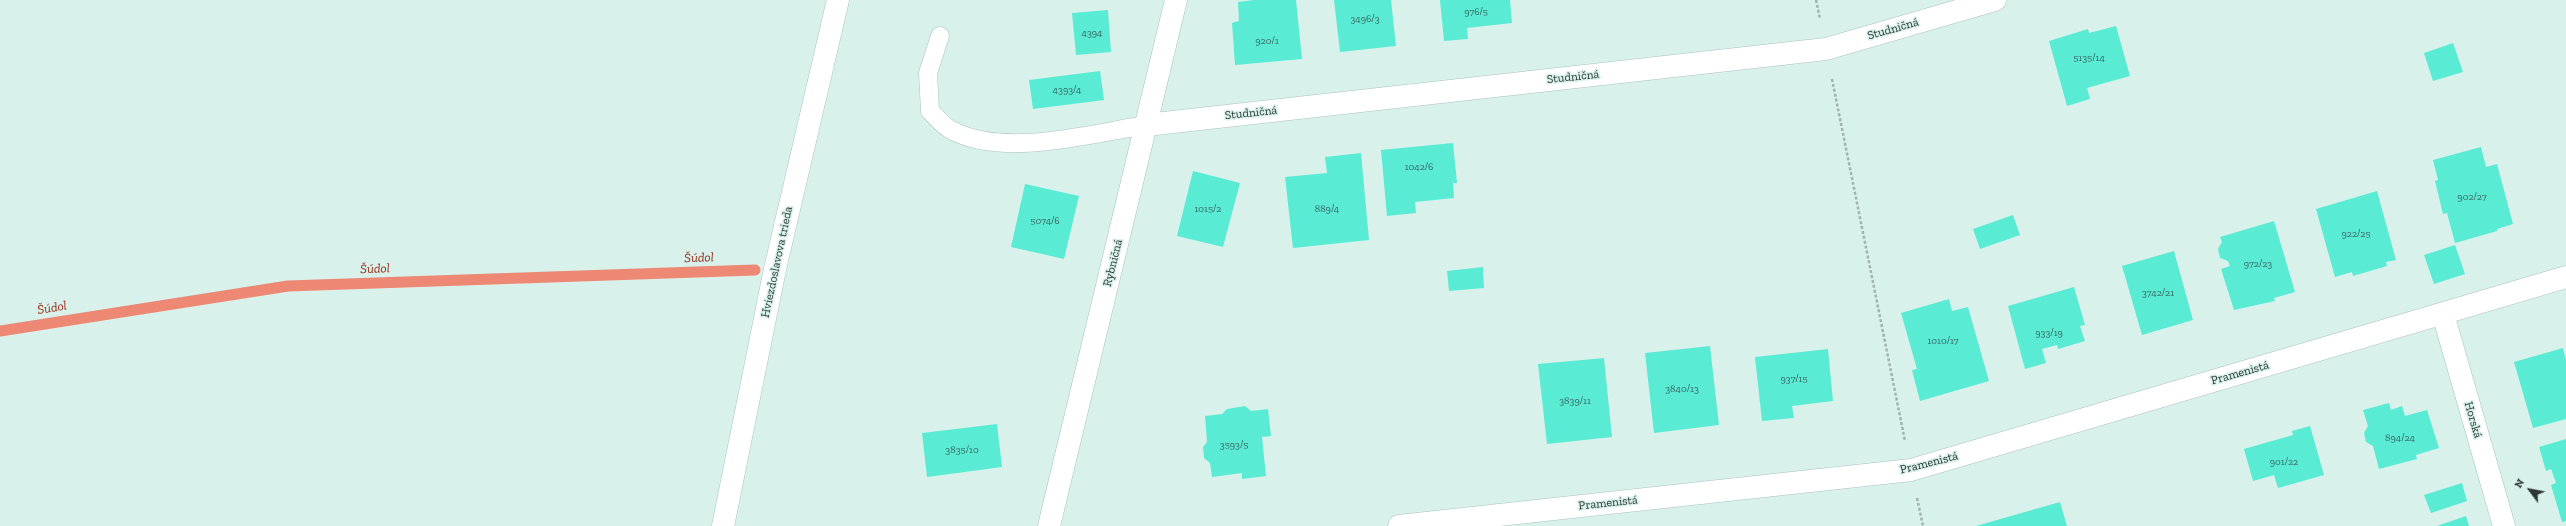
<!DOCTYPE html>
<meta charset="utf-8">
<style>
body{margin:0}
#map{position:relative;width:2566px;height:526px;overflow:hidden;background:#d8f1eb;font-family:"Zilla Slab",serif}
canvas{display:block}
.north{position:absolute;left:2510px;top:470px;width:40px;height:40px;-webkit-text-stroke:3px #d8f1eb;paint-order:stroke;rotate:302deg;font-size:11px;font-weight:700;line-height:16px;text-align:center;color:#2d3634}
.north::after{content:'';display:block;margin:auto;width:14px;height:18px;background:#2d3634;clip-path:polygon(50% 0,100% 100%,50% 72%,0 100%)}
</style>
<div id="map">
<canvas width="2566" height="526"></canvas>
<div class="north">N</div>
</div>
<script>
const g = document.querySelector('canvas').getContext('2d');
g.lineJoin = 'round';
function trace(path, color, width, dash) { g.strokeStyle = color; g.lineWidth = width; g.lineCap = dash ? 'butt' : 'round'; g.setLineDash(dash || []); g.stroke(path); }
function fillPath(path, color) { g.fillStyle = color; g.fill(path, 'evenodd'); }
function label(font, color, halo, rows, align = 'center') {
  g.font = font + ' "Zilla Slab",serif'; g.lineWidth = 3; g.setLineDash([]); g.textBaseline = 'middle'; g.strokeStyle = halo; g.fillStyle = color; for (const [text, x, y, turn = 0] of rows) {
    g.save(); g.translate(x, y); g.rotate((+turn || 0) * Math.PI / 180); g.textAlign = isNaN(turn) ? turn : align; if (halo) g.strokeText(text, 0, 0); g.fillText(text, 0, 0); g.restore();
  }
}
trace(new Path2D(`
 M0,331L288,286L755,270`), '#ed8874', 11);
fillPath(new Path2D(`
 M1254,0H1296L1302,59L1235,65L1232,23L1239,21L1238,2Z
 M1334,0H1391L1396,46L1340,52Z
 M1440,0H1510L1512,23L1467,28L1468,39L1444,41Z
 M1108,10L1111,52L1076,55L1072,13Z
 M2116,26L2130,76L2087,88L2090,99L2067,106L2049,41L2088,29L2089,33Z
 M2453,43L2463,72L2433,81L2424,53Z
 M1100,71L1104,100L1033,109L1029,80Z
 M1453,143L1457,183H1453L1454,198L1415,202L1416,213L1387,216L1381,150Z
 M2481,147L2486,167L2497,164L2513,224L2497,229V231L2455,243L2447,213L2443,214L2435,181L2438,180L2433,160Z
 M1361,153L1369,240L1293,248L1285,177L1327,173L1325,157Z
 M1193,171L1240,183L1223,247L1177,236Z
 M1025,184L1079,196L1064,259L1011,247Z
 M2377,191L2396,260L2386,262L2387,266L2353,276L2352,272L2335,277L2316,209Z
 M2013,215L2020,235L1980,249L1973,229Z
 M2274,221L2295,292L2274,298L2275,301L2234,310L2221,269L2230,266L2228,261L2220,258L2218,249L2222,242L2220,237Z
 M2455,245L2465,274L2434,284L2424,255Z
 M2174,251L2193,320L2142,335L2122,266Z
 M1483,267L1484,288L1449,291L1447,271Z
 M2074,287L2085,325L2080,326L2085,341L2058,349L2057,345L2042,349L2046,363L2025,369L2008,306Z
 M1949,299L1952,311L1968,307L1989,381L1920,401L1912,370L1917,369L1901,313Z
 M1710,346L1719,425L1654,433L1645,353Z
 M2563,348L2566,360V419L2533,428L2514,362Z
 M1828,349L1833,401L1792,406L1794,418L1762,421L1755,357Z
 M1604,358L1612,437L1547,444L1538,364Z
 M2389,403L2391,410L2402,406L2405,416L2427,410L2439,448L2416,455L2417,459L2379,469L2373,446L2366,442L2364,433L2368,426L2363,410Z
 M1245,406L1251,411L1268,409L1271,436L1262,437L1266,476L1242,479V473L1212,477L1210,463L1204,458L1203,447L1207,442L1205,416L1222,414L1227,409Z
 M997,424L1002,467L927,477L922,433Z
 M2310,426L2324,475L2278,488L2274,475L2253,481L2244,449L2293,435L2292,431Z
 M2566,439V521L2562,522L2551,485L2556,483L2551,469L2546,471L2539,447Z
 M2462,483L2467,501L2431,513L2424,495Z
 M2060,502L2067,526H1976Z
 M2466,516L2469,526H2437Z`), '#5aebd5');
const lane = new Path2D(`
 M940,36L928,73L930,111C936,117 943,126 951,130C1004,158 1089,134 1146,125`);
const street = new Path2D(`
 M1146,125L1826,49L1995,0
 M2443,314L2504,526
 M1049,526L1176,0
 M1399,526L1911,470L2566,277`);
const secondary = new Path2D(`
 M723,526L775,269L838,0`);
trace(lane, '#abc2bd', 19);
trace(street, '#abc2bd', 23);
trace(secondary, '#abc2bd', 23);
trace(new Path2D(`
 M1816,0L1820,19
 M1832,79L1905,441
 M1917,498L1923,526`), '#a0b3af', 2.5, [3, 2]);
trace(lane, '#fff', 18);
trace(street, '#fff', 22);
trace(secondary, '#fff', 22);
label('10px', '#38635c', null, [
 ["976/5",1476,12],
 ["3496/3",1365,19],
 ["4394",1092,33],
 ["920/1",1267,41],
 ["5135/14",2089,58],
 ["4393/4",1067,90],
 ["1042/6",1419,167],
 ["902/27",2472,197],
 ["1015/2",1208,209],
 ["889/4",1327,209],
 ["5074/6",1045,221],
 ["922/25",2356,234],
 ["972/23",2258,264],
 ["3742/21",2158,293],
 ["933/19",2049,333],
 ["1010/17",1943,341],
 ["937/15",1794,379],
 ["3840/13",1682,389],
 ["3839/11",1575,401],
 ["894/24",2400,438],
 ["3593/5",1234,445],
 ["3835/10",962,450],
 ["901/22",2284,462]
]);
label('12px', '#2d3634', '#d8f1eb', [
 ["Studničná",1893,29,-16],
 ["Studničná",1573,77,-6],
 ["Studničná",1251,113,-6],
 ["Hviezdoslavova trieda",777,262,-78],
 ["Rybničná",1113,263,-76],
 ["Pramenistá",2240,373,-16],
 ["Horská",2473,420,74],
 ["Pramenistá",1929,463,-14],
 ["Pramenistá",1608,503,-6]
]);
label('italic 13px', '#961f09', '#d8f1eb', [
 ["Šúdol",699,258,-2],
 ["Šúdol",375,269,-2],
 ["Šúdol",52,308,-9]
]);
</script>
